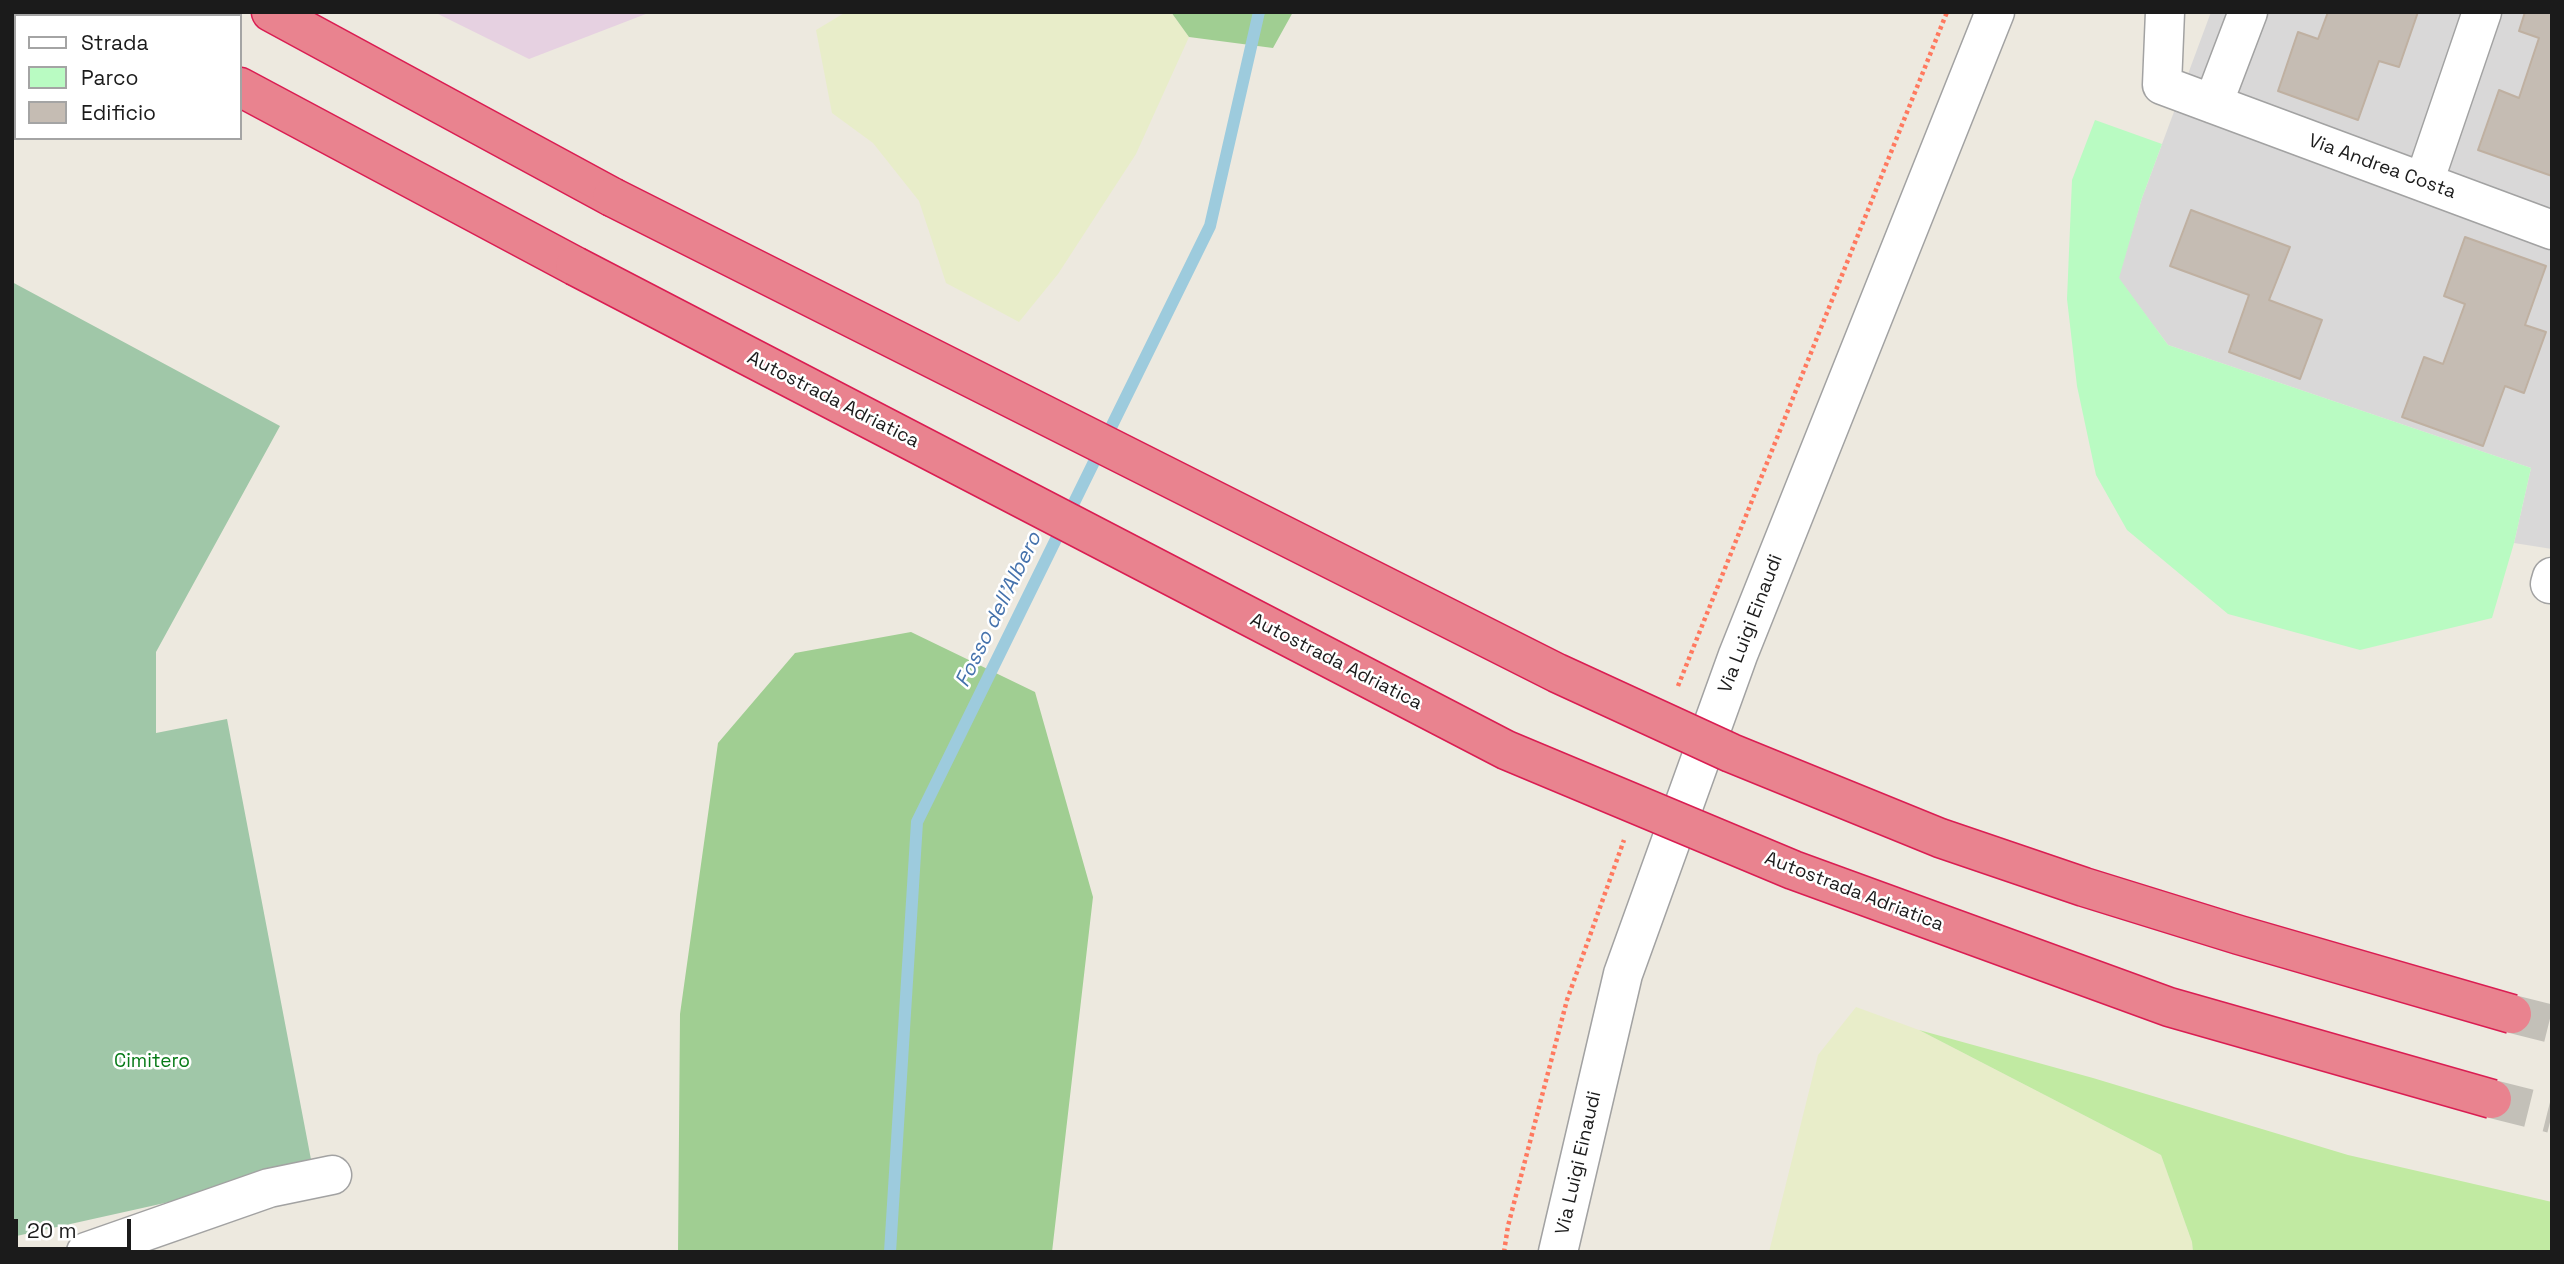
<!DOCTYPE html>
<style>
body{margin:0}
#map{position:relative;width:2564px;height:1264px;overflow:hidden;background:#ede9df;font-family:"Space Grotesk",sans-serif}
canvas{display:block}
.frame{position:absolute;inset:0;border:14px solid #1b1b1b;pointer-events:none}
.legend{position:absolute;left:14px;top:14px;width:228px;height:126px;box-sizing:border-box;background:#fff;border:2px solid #a4a4a4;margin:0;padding:9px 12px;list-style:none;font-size:21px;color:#1b1b1b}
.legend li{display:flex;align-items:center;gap:14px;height:35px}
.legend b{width:35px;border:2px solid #a4a4a4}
.scale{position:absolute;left:14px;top:1219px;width:117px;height:32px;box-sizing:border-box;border:4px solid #1b1b1b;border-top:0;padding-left:9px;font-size:21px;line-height:24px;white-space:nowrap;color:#1b1b1b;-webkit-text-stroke:5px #fff;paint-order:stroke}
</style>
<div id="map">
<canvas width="2564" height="1264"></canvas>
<div class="frame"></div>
<ul class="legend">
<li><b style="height:9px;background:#fff"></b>Strada</li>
<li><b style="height:19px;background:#b9fbc2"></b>Parco</li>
<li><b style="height:19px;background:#c5bcb3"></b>Edificio</li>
</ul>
<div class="scale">20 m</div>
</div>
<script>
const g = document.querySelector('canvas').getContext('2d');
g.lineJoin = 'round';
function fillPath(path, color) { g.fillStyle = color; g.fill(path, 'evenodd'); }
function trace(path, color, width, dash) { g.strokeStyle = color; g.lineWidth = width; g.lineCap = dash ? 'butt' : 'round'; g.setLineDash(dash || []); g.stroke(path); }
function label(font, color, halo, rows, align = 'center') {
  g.font = font + ' "Space Grotesk",sans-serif'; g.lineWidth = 5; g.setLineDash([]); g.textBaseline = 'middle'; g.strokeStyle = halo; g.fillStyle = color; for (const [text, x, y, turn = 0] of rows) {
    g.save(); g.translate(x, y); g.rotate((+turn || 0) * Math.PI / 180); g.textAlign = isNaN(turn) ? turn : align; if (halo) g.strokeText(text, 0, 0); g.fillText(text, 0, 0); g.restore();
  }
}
fillPath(new Path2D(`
 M2211,12H2552V549L2514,543L2531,468L2168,345L2118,278L2142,198Z`), '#d9d8d8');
fillPath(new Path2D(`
 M434,12H651L529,59Z`), '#e6d1e1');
fillPath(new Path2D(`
 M846,12H1171L1189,37L1136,154L1058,274L1019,322L946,283L919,201L873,143L832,113L816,30Z
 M1856,1007L1919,1030L2161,1155L2192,1242L2193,1252H1769L1818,1055Z`), '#e8edc9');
fillPath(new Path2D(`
 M1919,1030L2093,1078L2348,1155L2552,1202V1252H2193L2192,1242L2161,1155Z`), '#c1eaa2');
fillPath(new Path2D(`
 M1171,12H1293L1273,48L1189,37Z
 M911,632L1035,692L1093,897L1052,1252H678L680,1014L718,743L795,653Z`), '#a0ce92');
fillPath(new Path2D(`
 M12,282L280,426L156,652V733L227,719L313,1170L12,1237Z`), '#a0c7a8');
fillPath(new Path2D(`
 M2095,120L2162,144L2142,198L2119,278L2168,345L2531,468L2514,543L2492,618L2360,650L2228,614L2127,530L2096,475L2077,386L2067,299L2072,180Z`), '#b9fbc2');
trace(new Path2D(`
 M890,1252L917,822L1210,226L1259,12`), '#9dcbdd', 12);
const building = new Path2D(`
 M2328,12H2418L2399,67L2379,61L2358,120L2278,91L2298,32L2318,39Z
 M2525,12H2552V176L2478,150L2499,90L2519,98L2539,38L2519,31Z
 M2191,210L2290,247L2269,300L2322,320L2300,379L2229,352L2249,295L2170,266Z
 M2465,237L2546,266L2525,325L2546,332L2524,393L2505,386L2483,446L2402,417L2424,357L2443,364L2465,304L2444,296Z`);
fillPath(building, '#c5bcb3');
trace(building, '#bfb0a1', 2);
trace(new Path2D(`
 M2512,1014L2552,1024
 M2492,1099L2552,1114`), '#c3c0b8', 38, [38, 19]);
const minor = new Path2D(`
 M2165,12L2162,85L2552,230
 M2213,104L2248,12
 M2424,182L2482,12
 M2550,584L2552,577
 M86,1252L269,1188L332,1175
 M1558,1252L1623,974L1738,655L1995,12`);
const highway = new Path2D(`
 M99,12L105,16
 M271,12L612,197
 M240,87L575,266`);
trace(minor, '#a2a2a2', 41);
trace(highway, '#da1d52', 41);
trace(new Path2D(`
 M1678,686L1947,12
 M1504,1252L1508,1226L1567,1000L1624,840`), '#ff795f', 4.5, [3.5, 3.5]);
trace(minor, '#fff', 38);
trace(highway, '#e9838f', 38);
const highwayBridge = new Path2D(`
 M612,197L1557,673L1731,753L1940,838L2084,887L2239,935L2512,1014
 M575,266L1506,750L1793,870L2169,1007L2492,1099`);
trace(highwayBridge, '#da1d52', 41, []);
trace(highwayBridge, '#e9838f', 38);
label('19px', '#1b1b1b', '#fff', [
 ["Via Andrea Costa",2382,167,20],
 ["Autostrada Adriatica",833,400,27],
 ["Via Luigi Einaudi",1751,624,-69],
 ["Autostrada Adriatica",1336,662,27],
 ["Autostrada Adriatica",1854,892,21],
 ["Via Luigi Einaudi",1579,1163,-77]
]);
label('19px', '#077a18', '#fff', [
 ["Cimitero",152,1062]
]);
label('italic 21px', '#4572ac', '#fff', [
 ["Fosso dell'Albero",999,610,-64]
]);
</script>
